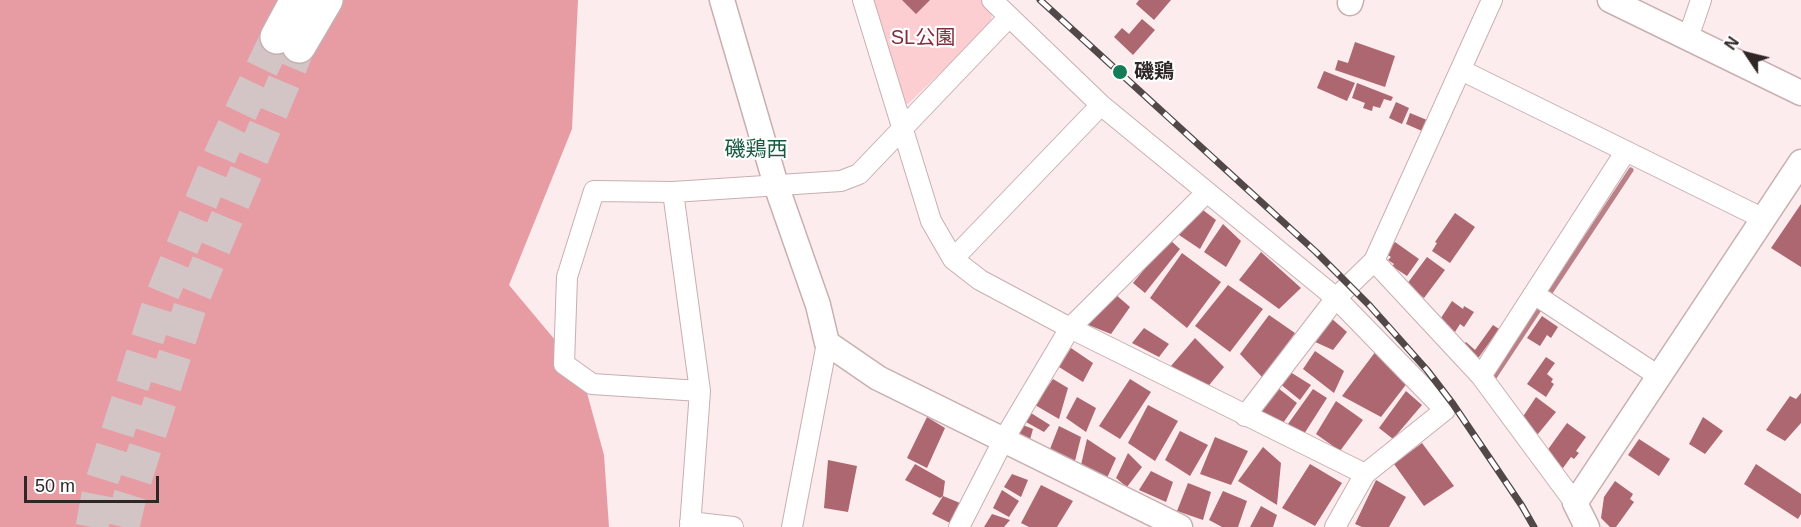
<!DOCTYPE html>
<meta charset="utf-8">
<style>
body{margin:0}
#map{position:relative;width:1801px;height:527px;overflow:hidden;background:#fceced;font-family:Arial,sans-serif}
canvas{display:block}
.north{position:absolute;left:1717px;top:24px;width:60px;height:60px;-webkit-text-stroke:4px #fefefe;paint-order:stroke;rotate:305deg;font-size:16px;font-weight:700;line-height:24px;text-align:center;color:#2f2626}
.north::after{content:'';display:block;margin:auto;width:21px;height:27px;background:#2f2626;clip-path:polygon(50% 0,100% 100%,50% 72%,0 100%)}
.scale{position:absolute;left:24px;top:476px;width:135px;height:27px;box-sizing:border-box;border:3px solid #2f2626;border-top:0;padding-left:8px;font-size:18px;line-height:21px;white-space:nowrap;color:#2f2626;-webkit-text-stroke:4px #fefefe;paint-order:stroke}
</style>
<div id="map">
<canvas width="1801" height="527"></canvas>
<div class="north">N</div>
<div class="scale">50 m</div>
</div>
<script>
const g = document.querySelector('canvas').getContext('2d');
g.lineJoin = 'round';
function fillPath(path, color) { g.fillStyle = color; g.fill(path, 'evenodd'); }
function trace(path, color, width, dash) { g.strokeStyle = color; g.lineWidth = width; g.lineCap = dash ? 'butt' : 'round'; g.setLineDash(dash || []); g.stroke(path); }
function label(font, color, halo, rows, align = 'center') {
  g.font = font + ' Arial,"Noto Sans JP",sans-serif'; g.lineWidth = 4.5; g.setLineDash([]); g.textBaseline = 'middle'; g.strokeStyle = halo; g.fillStyle = color; for (const [text, x, y, turn = 0] of rows) {
    g.save(); g.translate(x, y); g.rotate((+turn || 0) * Math.PI / 180); g.textAlign = isNaN(turn) ? turn : align; if (halo) g.strokeText(text, 0, 0); g.fillText(text, 0, 0); g.restore();
  }
}
fillPath(new Path2D(`
 M874,0H981L992,11L991,24L908,104L902,100Z`), '#fcced2');
fillPath(new Path2D(`
 M0,0H578L572,129L509,285L581,371L604,455L609,527H0Z`), '#e79ca4');
trace(new Path2D(`
 M1491,382L1631,170`), '#b98187', 5);
fillPath(new Path2D(`
 M902,0H930L916,14Z
 M1139,0H1171L1154,20L1136,4Z
 M1142,19L1155,30L1133,55L1114,37L1122,28L1129,34Z
 M1355,42L1395,56L1385,87L1335,70L1338,60L1348,63Z
 M1148,61L1158,70L1152,77L1142,69Z
 M1324,71L1355,83L1347,101L1317,88Z
 M1357,83L1393,97L1391,101L1384,99L1380,108L1373,106L1372,111L1363,108L1365,103L1352,98Z
 M1396,102L1409,108L1402,124L1389,118Z
 M1410,113L1427,120L1422,131L1406,124Z
 M1801,204V267L1771,248Z
 M1199,207L1216,220L1200,249L1179,235Z
 M1455,213L1475,227L1450,263L1432,251L1437,243L1435,242Z
 M1223,224L1241,241L1226,267L1204,252Z
 M1169,239L1180,249L1145,293L1133,283Z
 M1395,242L1419,259L1407,276L1392,266L1394,264L1388,260L1391,257L1386,254Z
 M1261,252L1301,288L1279,309L1239,280Z
 M1182,253L1221,282L1187,328L1150,298Z
 M1427,257L1445,270L1424,298L1407,284Z
 M1228,285L1263,309L1230,352L1195,326Z
 M1115,294L1130,307L1111,334L1086,324Z
 M1452,301L1463,309L1464,306L1474,312L1464,327L1460,324L1455,332L1439,321Z
 M1269,315L1295,333L1263,378L1240,354Z
 M1542,316L1558,327L1551,338L1547,335L1540,346L1527,338Z
 M1331,318L1347,332L1333,350L1313,341Z
 M1493,325L1499,329L1479,357L1472,359L1461,347L1466,342L1475,350Z
 M1144,328L1169,344L1159,357L1132,343Z
 M1195,338L1224,367L1206,389L1171,366Z
 M1071,348L1093,363L1083,382L1059,367Z
 M1315,351L1344,371L1334,393L1303,369Z
 M1376,351L1408,382L1381,417L1342,396Z
 M1546,357L1555,363L1547,374L1553,379L1551,382L1554,384L1546,397L1527,384Z
 M1287,370L1311,385L1300,400L1279,383Z
 M1053,379L1068,388L1059,419L1035,405Z
 M1130,379L1151,392L1120,439L1099,426Z
 M1278,388L1297,403L1281,426L1258,417Z
 M1313,389L1327,398L1304,434L1288,424Z
 M1406,391L1422,405L1393,439L1379,428Z
 M1801,393V423L1785,441L1766,430L1790,396L1796,399Z
 M1077,397L1096,408L1086,432L1066,418Z
 M1536,397L1556,412L1538,434L1520,421Z
 M1336,401L1363,420L1340,451L1316,434Z
 M1148,405L1178,421L1155,461L1128,443Z
 M1031,413L1050,425L1044,432L1026,422Z
 M927,417L945,428L927,468L907,458Z
 M1703,417L1723,431L1705,454L1689,444Z
 M1567,423L1586,437L1576,451L1579,453L1574,459L1571,457L1563,468L1544,455Z
 M1023,425L1033,429L1029,443L1017,437Z
 M1059,426L1081,437L1075,461L1050,449Z
 M1180,431L1208,445L1190,476L1165,460Z
 M1215,437L1248,451L1231,485L1200,474Z
 M1087,439L1116,458L1107,478L1081,465Z
 M1639,439L1670,459L1659,476L1628,455Z
 M1422,443L1454,486L1424,506L1394,464Z
 M1263,447L1281,463L1277,505L1238,481Z
 M1128,453L1142,467L1127,487L1116,478Z
 M828,460L857,466L848,512L824,508Z
 M915,464L945,481L943,496L940,498L905,480Z
 M1310,464L1342,483L1315,526L1282,508Z
 M1756,464L1801,494V514L1798,519L1744,484Z
 M1151,471L1173,482L1166,502L1139,490Z
 M1012,474L1028,480L1021,497L1004,487Z
 M1376,480L1406,497L1389,527H1362L1355,524Z
 M1615,481L1633,494L1630,499L1634,502L1616,527H1610L1601,518L1604,497Z
 M1188,483L1211,492L1203,520L1177,511Z
 M1041,485L1073,501L1057,527H1029L1021,523Z
 M1002,490L1019,501L1009,517L993,508Z
 M1223,491L1247,501L1238,527H1222L1209,520Z
 M943,496L960,503L950,523L932,514Z
 M1261,506L1277,515L1273,527H1250Z
 M992,514L1010,520L1004,527H984Z`), '#ad6770');
trace(new Path2D(`
 M92,527L99,490L159,303L223,149L277,37
 M123,527L130,496L192,301L299,46`), '#d3c4c5', 33, [33, 16]);
const minor = new Path2D(`
 M863,0L931,221L953,259L980,280L1070,328L1365,474
 M992,0L1101,105L1336,298L1445,410L1365,474L1335,527
 M1688,38L1701,0
 M1461,70L1764,219
 M673,192L700,391L690,527
 M953,259L1101,105
 M1374,261L1481,376L1575,503
 M1534,294L1660,377
 M1481,376L1626,151
 M700,391L592,384L564,364L567,277L594,191L673,192L841,181L859,174L1009,17
 M1245,416L1336,298L1374,261L1492,0
 M690,522L733,527
 M792,527L827,343
 M959,527L1004,439L1070,328L1207,192`);
const tertiary = new Path2D(`
 M722,0L776,185L818,305L827,343L878,378L1180,527
 M1610,0L1801,93
 M1350,3L1351,0
 M1587,527L1575,503L1801,162`);
const motorway = new Path2D(`
 M277,37L297,0
 M299,46L326,0`);
trace(minor, '#c8afb1', 22);
trace(tertiary, '#c8afb1', 27);
trace(motorway, '#c8afb1', 36);
trace(minor, '#fff', 20);
trace(tertiary, '#fff', 24);
trace(motorway, '#fff', 33);
const rail = new Path2D(`
 M1040,0L1316,252L1370,306L1427,370L1453,404L1522,506L1534,527`);
trace(rail, '#524848', 7);
trace(rail, '#fefefe', 4.5, [14]);
for (const [x, y, r, color] of [
 [1120,72,8,"#147d57"]
]) { const dot = new Path2D(); dot.arc(x, y, r, 0, 2 * Math.PI); g.fillStyle = color; g.fill(dot); trace(dot, '#fefefe', 2); }
label('20px', '#832b3c', '#fefefe', [
 ["SL公園",923,38]
]);
label('bold 20px', '#2f2626', '#fefefe', [
 ["磯鶏",1134,72]
], 'left');
label('21px', '#165a3f', '#fefefe', [
 ["磯鶏西",756,150]
]);
</script>
